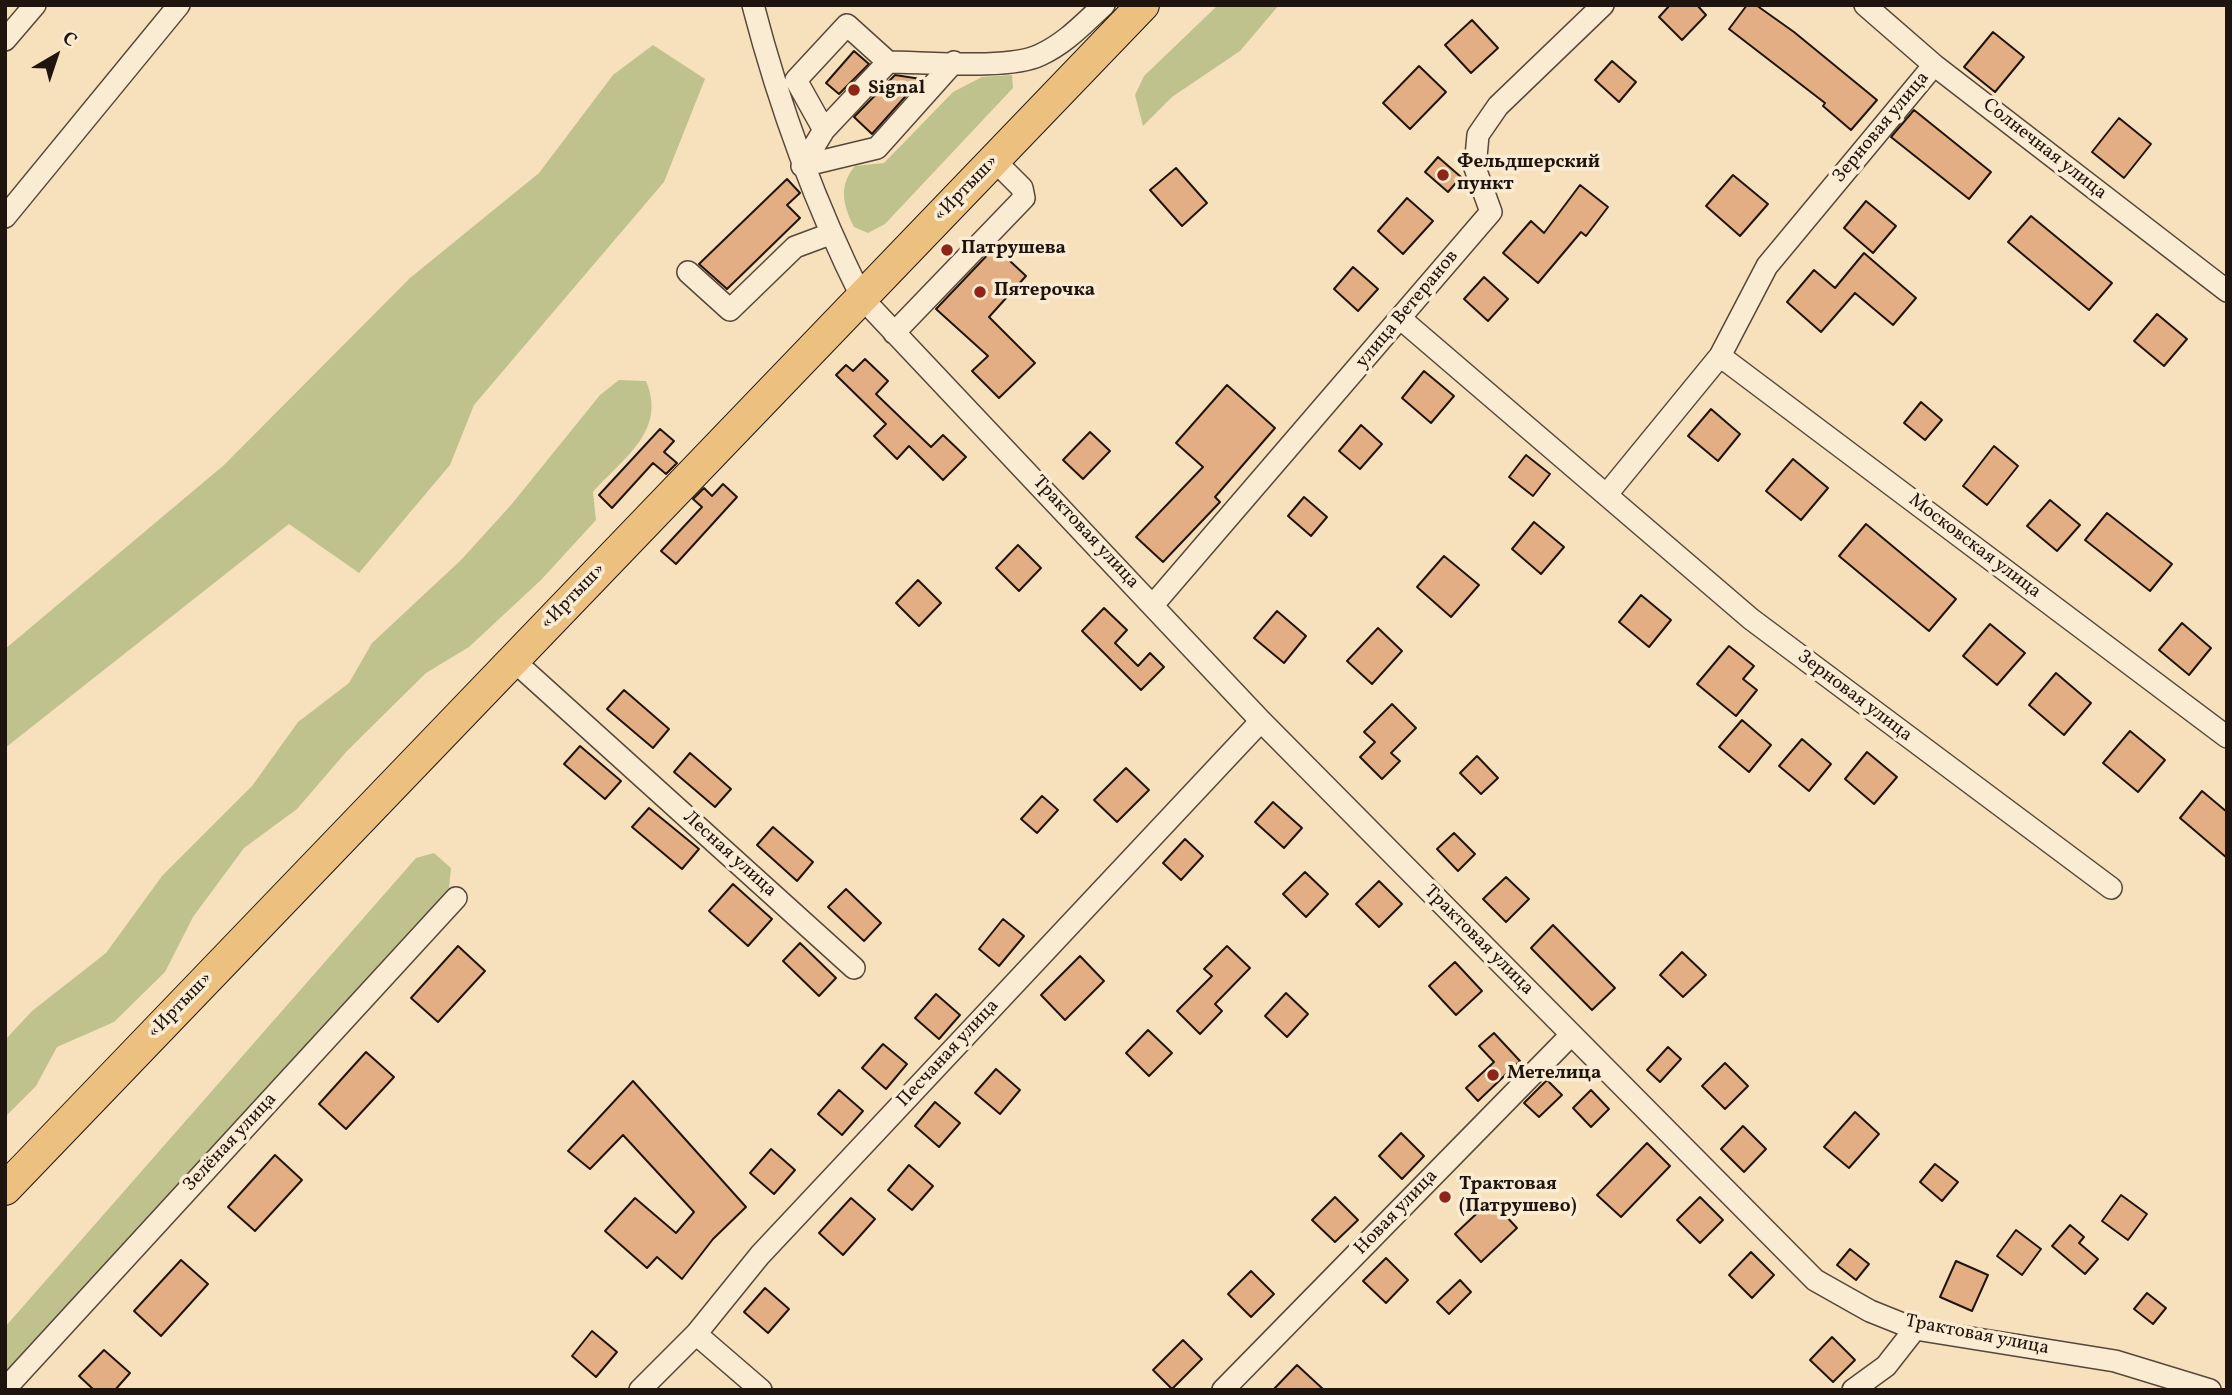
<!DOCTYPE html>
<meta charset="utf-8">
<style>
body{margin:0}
#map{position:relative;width:2232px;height:1395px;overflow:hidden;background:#f7e1bc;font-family:Vollkorn,serif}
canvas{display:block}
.frame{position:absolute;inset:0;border:7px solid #20140e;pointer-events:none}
.north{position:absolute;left:21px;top:21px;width:70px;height:70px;-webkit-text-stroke:5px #faecd3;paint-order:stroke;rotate:39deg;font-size:19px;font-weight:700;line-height:28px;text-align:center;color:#20140e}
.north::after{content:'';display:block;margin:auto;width:24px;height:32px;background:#20140e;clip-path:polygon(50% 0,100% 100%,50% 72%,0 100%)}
</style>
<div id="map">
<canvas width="2232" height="1395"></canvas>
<div class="frame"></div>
<div class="north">С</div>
</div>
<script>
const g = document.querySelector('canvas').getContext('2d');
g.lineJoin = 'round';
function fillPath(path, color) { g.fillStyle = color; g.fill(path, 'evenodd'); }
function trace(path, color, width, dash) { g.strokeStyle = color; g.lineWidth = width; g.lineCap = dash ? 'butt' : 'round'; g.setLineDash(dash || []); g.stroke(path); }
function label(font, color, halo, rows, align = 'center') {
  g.font = font + ' Vollkorn,serif'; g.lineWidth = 7; g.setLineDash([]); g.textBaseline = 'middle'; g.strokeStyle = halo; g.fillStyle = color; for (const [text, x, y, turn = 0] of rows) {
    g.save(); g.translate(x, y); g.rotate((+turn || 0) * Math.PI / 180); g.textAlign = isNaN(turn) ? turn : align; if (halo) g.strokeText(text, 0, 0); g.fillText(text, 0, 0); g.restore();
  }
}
fillPath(new Path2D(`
 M1218,5H1279L1240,51L1172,97L1143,126L1135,95L1144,76Z
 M653,45L705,79L664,182L474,405L450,465L359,573L289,524L5,748V649L224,465L410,278L539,173L613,75Z
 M1012,75L1013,88L885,224L868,233L854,227C843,205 838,186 855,166L884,163L953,92L982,77Z
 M619,380L646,381C667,431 624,457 593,492L596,520L541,580L469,647L426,673L347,751L297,809L244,848L193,917L165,972L114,1022L57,1047L36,1086L5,1117V1040L32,1011L106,953L162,876L252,786L298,722L349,683L372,643L461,560L511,505L600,395Z
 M434,853L451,868L449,888L339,1014L5,1374V1327L416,858Z`), '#c0c28e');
const building = new Path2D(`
 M1670,5H1697L1706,15L1682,40L1659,17Z
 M1747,5H1756L1794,32L1877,100L1851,130L1823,106L1825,103L1729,29Z
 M1472,20L1498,48L1471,73L1445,45Z
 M1993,32L2024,57L1995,92L1964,67Z
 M854,51L869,64L839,94L826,83Z
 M1612,61L1636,82L1619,102L1595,80Z
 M1419,66L1446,92L1410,129L1383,103Z
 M895,75L921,79L872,134L854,117Z
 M1914,110L1991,172L1969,199L1891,137Z
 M2119,118L2151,144L2124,178L2092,152Z
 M1438,157L1461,177L1448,192L1425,172Z
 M1176,168L1207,203L1182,226L1150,190Z
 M1733,175L1768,204L1740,236L1706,206Z
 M787,179L800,193L787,205L800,218L727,289L699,264Z
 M1580,185L1608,207L1586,236L1581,232L1538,283L1503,253L1531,221L1544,233Z
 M1407,198L1433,221L1403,254L1378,231Z
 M1866,201L1896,226L1873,253L1844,228Z
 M2031,216L2112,283L2089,310L2008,242Z
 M995,247L1026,276L989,317L1035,363L999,398L972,371L988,356L936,309Z
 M1864,253L1916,298L1893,325L1855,293L1821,332L1787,302L1814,270L1835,288Z
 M1353,267L1378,289L1358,311L1334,289Z
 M1484,277L1508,299L1488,321L1464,299Z
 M2157,314L2187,339L2164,366L2134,341Z
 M865,359L888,381L876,394L931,447L943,435L966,457L943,480L909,446L897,459L874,436L886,424L836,375L846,365L853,371Z
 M1424,371L1454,396L1431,423L1402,398Z
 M1227,385L1275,428L1215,497L1220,502L1163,562L1136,537L1203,467L1176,443Z
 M1921,402L1942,420L1925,440L1904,423Z
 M1711,409L1740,434L1718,461L1688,436Z
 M1361,425L1382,444L1360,469L1339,451Z
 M660,429L674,441L664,452L677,463L666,474L653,463L612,508L599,495Z
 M1090,432L1110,451L1083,479L1063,460Z
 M1994,446L2018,466L1987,505L1963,486Z
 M1526,455L1550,474L1533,496L1509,477Z
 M1793,459L1828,488L1801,520L1766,491Z
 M723,484L737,497L676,564L661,551L702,507L693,499L704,488L712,496Z
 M1304,497L1327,517L1311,536L1288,516Z
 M2050,500L2080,525L2057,551L2027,526Z
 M2107,513L2172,564L2150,591L2085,540Z
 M1534,522L1564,547L1541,574L1512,549Z
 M1866,524L1956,599L1929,631L1839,556Z
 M1018,545L1041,568L1019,591L996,568Z
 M1444,556L1479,585L1451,617L1417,587Z
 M918,580L941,603L919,626L896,603Z
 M1641,595L1671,620L1649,647L1619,622Z
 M1104,608L1127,630L1115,643L1138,666L1150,653L1164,667L1141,690L1082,631Z
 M1277,611L1306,636L1284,663L1254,638Z
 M2182,623L2211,648L2189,675L2159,650Z
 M1990,624L2025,653L1997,685L1963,656Z
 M1378,628L1402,651L1372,684L1347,661Z
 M1729,646L1754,666L1743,679L1757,690L1736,716L1697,684Z
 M2056,673L2091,703L2064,735L2029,705Z
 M624,690L669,729L653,748L607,709Z
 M1392,704L1416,728L1391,753L1400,761L1382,779L1360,757L1375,742L1364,732Z
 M1742,720L1771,745L1749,772L1719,747Z
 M2130,731L2165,760L2138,792L2103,763Z
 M1802,739L1831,764L1809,791L1779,766Z
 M580,746L621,781L605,799L564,764Z
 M1867,752L1897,777L1874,804L1845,779Z
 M690,753L731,789L715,807L674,772Z
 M1477,756L1498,778L1481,794L1460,773Z
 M1126,768L1149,790L1117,822L1094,800Z
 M2202,791L2227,812V858L2180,818Z
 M1042,796L1058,810L1037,833L1021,819Z
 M1273,802L1302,828L1284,848L1255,822Z
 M649,808L699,849L682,869L632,827Z
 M773,827L813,862L797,881L757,845Z
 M1454,833L1475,854L1458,871L1437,849Z
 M1185,839L1203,856L1181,880L1163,863Z
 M1305,872L1328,894L1306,917L1283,894Z
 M1506,877L1529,899L1506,922L1483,899Z
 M1379,881L1402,904L1379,927L1356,904Z
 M733,884L772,919L748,946L709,911Z
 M846,889L881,923L864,941L828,907Z
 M1003,919L1024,936L999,966L979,949Z
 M1553,925L1615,988L1592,1010L1531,948Z
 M800,943L836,978L819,996L783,961Z
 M458,946L485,971L438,1022L411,998Z
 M1227,946L1250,968L1215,1004L1222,1011L1200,1034L1177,1011L1212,976L1204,969Z
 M1682,952L1706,975L1683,997L1660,975Z
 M1080,956L1104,981L1065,1020L1041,995Z
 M1455,962L1482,991L1456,1015L1429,986Z
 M1286,993L1308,1014L1287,1037L1265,1016Z
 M936,994L960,1015L939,1039L915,1018Z
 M1148,1030L1172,1053L1149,1076L1126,1053Z
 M1494,1033L1520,1061L1478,1101L1466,1088L1494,1062L1479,1046Z
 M883,1044L907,1064L886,1089L862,1068Z
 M1668,1047L1681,1059L1660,1082L1647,1070Z
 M366,1052L394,1077L346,1129L319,1104Z
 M1725,1063L1748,1086L1725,1109L1702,1086Z
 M996,1069L1020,1090L1000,1114L975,1093Z
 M1547,1080L1562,1095L1539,1117L1524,1103Z
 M633,1081L746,1207L713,1239L682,1279L657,1257L647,1268L605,1231L635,1198L676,1233L694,1212L623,1135L590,1169L568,1151Z
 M839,1090L863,1111L842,1135L818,1114Z
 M1591,1090L1609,1109L1591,1127L1573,1108Z
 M935,1102L960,1123L939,1147L915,1126Z
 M1855,1112L1879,1134L1849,1168L1824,1147Z
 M1743,1126L1766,1149L1744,1172L1721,1149Z
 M1401,1133L1424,1156L1402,1179L1379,1156Z
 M1647,1143L1670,1166L1621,1217L1597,1195Z
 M771,1149L795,1170L774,1194L750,1173Z
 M275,1155L302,1180L255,1231L228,1207Z
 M1935,1164L1958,1182L1942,1201L1920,1182Z
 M909,1165L933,1186L912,1210L888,1190Z
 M2121,1195L2147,1214L2128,1240L2102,1221Z
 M1335,1197L1358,1220L1335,1242L1312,1220Z
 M1700,1197L1723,1220L1700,1243L1677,1220Z
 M851,1198L875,1219L843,1255L819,1233Z
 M1491,1200L1517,1228L1481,1262L1455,1234Z
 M2070,1225L2084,1237L2079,1243L2098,1259L2085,1274L2052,1246Z
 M2016,1230L2041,1249L2022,1275L1997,1256Z
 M1850,1249L1869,1264L1856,1280L1837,1265Z
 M1751,1252L1774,1275L1752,1298L1729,1275Z
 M1386,1258L1408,1280L1386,1303L1363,1281Z
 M181,1260L208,1284L161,1336L134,1311Z
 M1956,1261L1988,1275L1972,1311L1940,1297Z
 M1251,1271L1274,1294L1251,1317L1228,1294Z
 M1460,1280L1471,1292L1449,1314L1437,1302Z
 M765,1288L789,1309L768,1333L744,1312Z
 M2147,1293L2166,1308L2153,1324L2134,1309Z
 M592,1331L617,1352L596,1377L572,1356Z
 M1832,1337L1855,1360L1833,1382L1810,1360Z
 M1183,1340L1202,1359L1172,1389L1153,1370Z
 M104,1350L130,1373L115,1390H94L79,1376Z
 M1297,1365L1324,1390H1273Z`);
fillPath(building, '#e3ae83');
trace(building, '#20140e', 2);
const minor = new Path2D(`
 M753,5C780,109 814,202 862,298L1261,721L1815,1280L1870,1311L1915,1329L2115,1361L2210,1390
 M1865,5L1934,65L2227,291
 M5,40L35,5
 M824,130L796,80L847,25L888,62
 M802,166L824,130L888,62C925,62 1009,70 1040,55C1066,43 1083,24 1104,5
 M802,166L877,148L954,62
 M5,217L179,5
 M688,272L730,310L795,247L830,234
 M1401,319L1751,619L2111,888
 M894,333L1024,198L1022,188L994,160
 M1720,356L2227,737
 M1607,494L1720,356L1767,266L1934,65
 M1153,605L1491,212L1475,168L1478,135L1498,106L1603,5
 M513,660L854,968
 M696,1334L761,1390
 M5,1389L456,898
 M640,1390L696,1334L760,1255L1261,721
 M1223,1390L1571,1035
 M1853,1390L1886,1366L1915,1329`);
const highway = new Path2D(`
 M5,1189L1143,5`);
trace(minor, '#56473a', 24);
trace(highway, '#20140e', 34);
trace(minor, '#faecd3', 21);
trace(highway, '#ecc07e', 32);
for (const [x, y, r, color] of [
 [854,90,7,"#8f2418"],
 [1443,175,7,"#8f2418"],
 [947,250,7,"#8f2418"],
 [980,292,7,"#8f2418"],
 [1493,1075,7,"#8f2418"],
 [1445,1197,7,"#8f2418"]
]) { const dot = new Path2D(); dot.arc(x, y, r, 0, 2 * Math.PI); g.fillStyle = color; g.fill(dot); trace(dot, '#faecd3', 2.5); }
label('bold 19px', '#20140e', '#faecd3', [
 ["Signal",868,90],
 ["Фельдшерский",1457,164],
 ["пункт",1457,186],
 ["Патрушева",961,250],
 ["Пятерочка",994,292],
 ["Метелица",1507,1075],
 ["Трактовая",1459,1186],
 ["(Патрушево)",1459,1208]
], 'left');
label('19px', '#20140e', '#faecd3', [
 ["Зерновая улица",1882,128,-50],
 ["Солнечная улица",2044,150,38],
 ["«Иртыш»",967,189,-46],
 ["улица Ветеранов",1408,310,-50],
 ["Трактовая улица",1085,533,47],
 ["Московская улица",1974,547,37],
 ["«Иртыш»",574,597,-46],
 ["Зерновая улица",1854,697,37],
 ["Лесная улица",729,855,42],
 ["Трактовая улица",1478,941,45],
 ["«Иртыш»",181,1006,-46],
 ["Песчаная улица",949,1054,-47],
 ["Зелёная улица",231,1143,-47],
 ["Новая улица",1397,1213,-46],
 ["Трактовая улица",1977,1336,11]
]);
</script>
